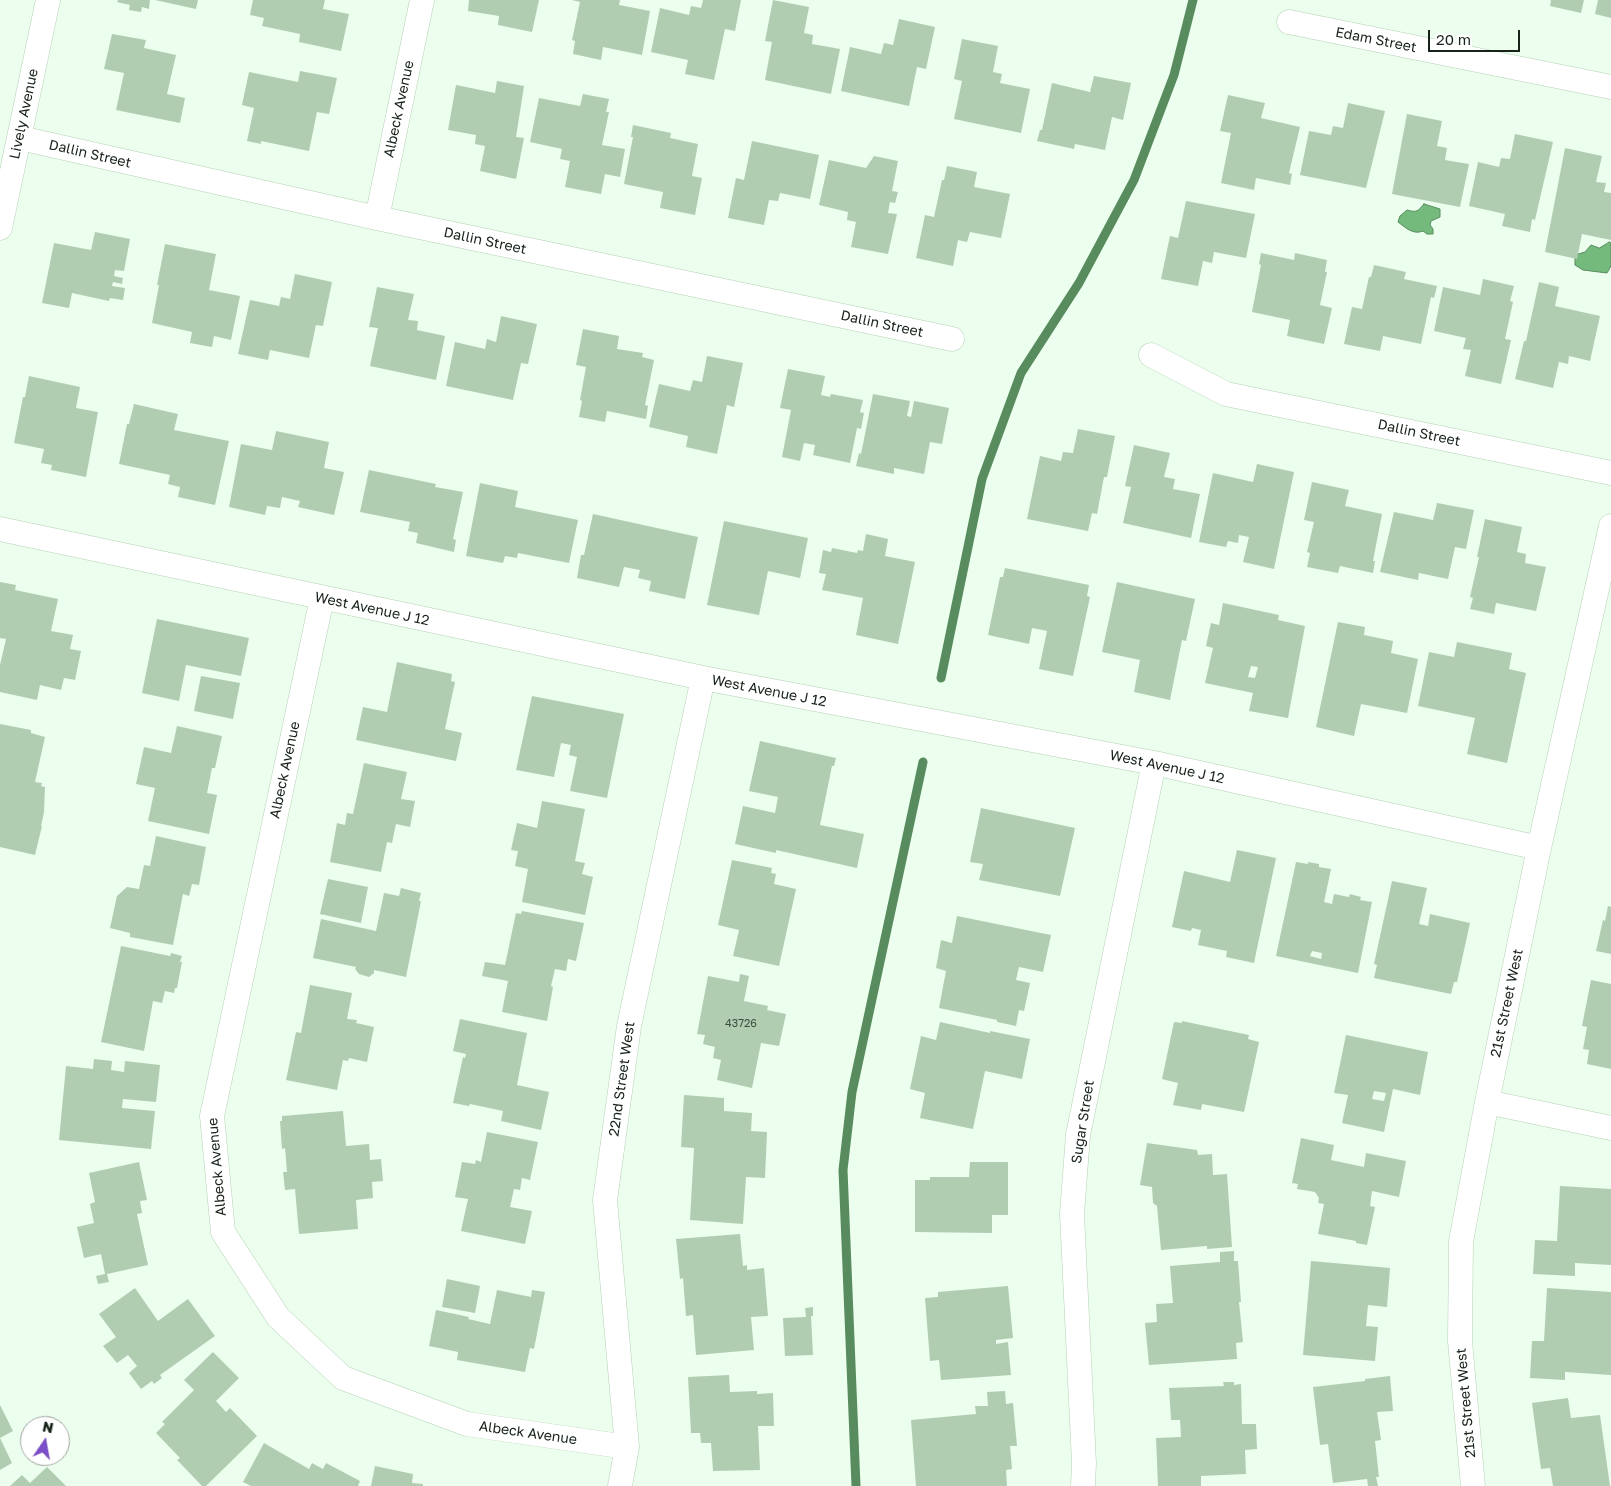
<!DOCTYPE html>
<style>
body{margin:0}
#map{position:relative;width:1611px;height:1486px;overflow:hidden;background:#ecfeed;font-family:"Golos Text",sans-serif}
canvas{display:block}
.north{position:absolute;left:20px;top:1416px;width:50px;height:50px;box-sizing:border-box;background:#fff;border:1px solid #a2a7a3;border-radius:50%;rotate:12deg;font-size:14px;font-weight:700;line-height:20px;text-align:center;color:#172219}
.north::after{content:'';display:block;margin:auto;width:18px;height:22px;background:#7b4dc6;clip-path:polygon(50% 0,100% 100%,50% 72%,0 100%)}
.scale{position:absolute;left:1428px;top:30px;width:92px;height:22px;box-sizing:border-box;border:2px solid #172219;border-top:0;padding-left:6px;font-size:15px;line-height:18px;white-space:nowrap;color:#172219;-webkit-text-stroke:4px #fff;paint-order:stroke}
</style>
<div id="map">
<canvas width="1611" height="1486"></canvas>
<div class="north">N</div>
<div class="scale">20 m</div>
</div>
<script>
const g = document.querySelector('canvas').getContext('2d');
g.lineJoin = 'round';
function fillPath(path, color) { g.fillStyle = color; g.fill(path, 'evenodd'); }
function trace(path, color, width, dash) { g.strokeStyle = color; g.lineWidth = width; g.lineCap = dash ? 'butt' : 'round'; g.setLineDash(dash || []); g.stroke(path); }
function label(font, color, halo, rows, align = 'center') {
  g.font = font + ' "Golos Text",sans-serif'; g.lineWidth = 4; g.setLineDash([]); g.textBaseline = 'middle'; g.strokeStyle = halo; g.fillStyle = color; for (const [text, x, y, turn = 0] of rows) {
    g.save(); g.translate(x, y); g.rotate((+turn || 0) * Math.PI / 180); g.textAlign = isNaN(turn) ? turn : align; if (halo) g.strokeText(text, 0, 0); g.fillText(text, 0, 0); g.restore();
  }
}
const water = new Path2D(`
 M1424,204L1440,209V217L1431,221L1430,225L1433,229V234H1427L1423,231C1413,235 1406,228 1398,222L1400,216L1407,210C1417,213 1418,211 1424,204Z
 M1610,242L1611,244V266L1607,273L1583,270L1575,265V255L1585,252L1591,245L1599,248Z`);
fillPath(water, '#74ba7d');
trace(water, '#588c5f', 1);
trace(new Path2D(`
 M941,678L982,479L1021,373L1079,283L1134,180L1174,75L1193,0
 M856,1486L843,1170L852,1092L923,762`), '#588c5f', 9);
fillPath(new Path2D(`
 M118,0H150L149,9L142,7L141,12L129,10L130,5L117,2Z
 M155,0H198L196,9Z
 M253,0H325L323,9L349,14L341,51L299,42L300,34L262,26L264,18L250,15Z
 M469,0H539L532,32L498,25L499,16L468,11Z
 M572,0H620L619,5L650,11L642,55L603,47L601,60L573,54L575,41L572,40L580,2Z
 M703,0H741L735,31L725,29L714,80L685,74L688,60L651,52L660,8L689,15L691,6L701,8Z
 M773,0L809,7L804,33L813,35L812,44L840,49L831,94L765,80L772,42L765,41Z
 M1551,0H1584L1581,13L1550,6Z
 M1598,0H1611V18L1595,14Z
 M899,19L935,27L926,69L917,67L909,106L841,91L850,47L881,54L884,43L893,45Z
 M112,34L146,40L144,48L176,55L167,94L185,98L180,123L116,110L124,73L104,69Z
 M962,39L998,46L993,72L1002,74L1000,83L1030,89L1021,133L954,119L962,81L954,79Z
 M300,71L337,78L329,114L317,112L309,151L261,141V144L247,141L254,108L242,105L249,72L298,82Z
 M1094,76L1131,83L1123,120L1112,117L1105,150L1075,144L1074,149L1037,141L1040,130H1042L1052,83L1090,92Z
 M497,81L524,86L516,137L524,138L516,179L480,171L485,146L475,144L476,135L448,130L456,85L495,93Z
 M583,94L609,99L606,112H609L602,145L625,149L620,177L605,174L601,194L565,187L570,161L560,159L562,149L530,142L539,98L580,106Z
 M1228,95L1265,103L1261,118L1300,127L1289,173L1292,174L1290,185L1256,178L1254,190L1221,183L1231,133L1220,131Z
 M1348,103L1385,111L1366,188L1300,175L1309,131L1331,135L1333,126L1343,128Z
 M1407,114L1442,121L1437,146L1447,148L1445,160L1469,164L1460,207L1392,194Z
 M633,125L671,133L670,138L698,144L692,176L702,178L695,215L660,208L663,192L624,184L633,137H631Z
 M1515,134L1553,142L1535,220L1532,219L1530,232L1502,226L1505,214L1469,206L1478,162L1499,167L1501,158L1510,159Z
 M752,141L819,155L810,199L780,193L778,201L769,200L764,225L728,218L736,178L744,180Z
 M1565,148L1602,156L1596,182L1606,183L1604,192L1611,193V240L1582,234L1577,259L1545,252Z
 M874,156L898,161L892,191L898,192L895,203L890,202L888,213L897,214L888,254L851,247L856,222L847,220L848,212L819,205L829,160L866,168Z
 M947,166L977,172L974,187L1010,194L1001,238L970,232L967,242L958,240L953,266L916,258L925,215L934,217L942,180H944Z
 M1186,201L1255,214L1246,258L1214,252L1212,263L1203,261L1198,286L1161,279L1170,236L1178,238Z
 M95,232L130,239L124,271L115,270L114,276L123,278L122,284L113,282L112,286L125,288L123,300L110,298L109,301L72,293L69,308L42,303L54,243L91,250Z
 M165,244L216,254L209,290L240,296L231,340L214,336L212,347L190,343L192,332L152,323L159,285H157Z
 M1261,253L1294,260L1295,253L1327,260L1325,272H1327L1320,305L1332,308L1324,344L1287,336L1290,320L1252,312L1261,265L1259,264Z
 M1374,265L1406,272L1404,279L1437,286L1434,298L1431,297L1421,344L1383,336L1380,351L1344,344L1352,307L1362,309L1369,277H1371Z
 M295,274L332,282L323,326L316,325L309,358L270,350L268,360L238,354L250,300L279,306L281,297L290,299Z
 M1483,279L1514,286L1510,301L1513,302L1505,339L1511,340L1501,384L1465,376L1471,350L1463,349L1466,338L1434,331L1443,287L1480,295Z
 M1539,282L1559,287L1555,306L1600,316L1590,361L1569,356L1568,364L1559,362L1553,388L1515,379L1524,341H1526Z
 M377,287L414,294L408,320L418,321L417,330L445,336L436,380L370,366L378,328L369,327Z
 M501,316L537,324L528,364L521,363L513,400L446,386L455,342L485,349L487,339L496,342Z
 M583,329L619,336L617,349L643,353L642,357L654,360L645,405L648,406L646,419L607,411L605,422L579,417L582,401L580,400L586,367L576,365Z
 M707,356L743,363L734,407L727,405L717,454L686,447L688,436L649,427L659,384L690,391L693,380L702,382Z
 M788,369L825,376L821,395L830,397L831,394L863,400L860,412L864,413L861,429L857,428L850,463L813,455L815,445L804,443L800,461L782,457L791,410L780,408Z
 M29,376L80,387L76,408L98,412L86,477L51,470L52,465L41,463L44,449L14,443L23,397H25Z
 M873,394L910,401L907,416L911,417L914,401L949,408L942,444L930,442L924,474L894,468V474L856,466L859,453L861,454Z
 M134,404L178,414L174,430L229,441L215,505L178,497L180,487L168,484L170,475L119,464L127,424H129Z
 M1078,429L1115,436L1107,477H1104L1097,514L1092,513L1088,531L1027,519L1040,456L1061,461L1063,452L1073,453Z
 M276,431L329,442L324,468L344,472L334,515L298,507L300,501L282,497L280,508L267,506L265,515L229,507L241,444L272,450Z
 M1134,445L1170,453L1164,477L1175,479L1173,489L1200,494L1191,538L1123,523L1131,487L1125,486Z
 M1257,464L1294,472L1274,569L1243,562L1249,537L1239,535L1238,543L1228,541L1226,547L1199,542L1213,473L1253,482Z
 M369,470L436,484L435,487L463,492L453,539L456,540L454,552L416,543L418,533L408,531L410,522L360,512Z
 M1312,482L1349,490L1345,506L1382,514L1373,561H1375L1373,573L1340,566L1338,573L1307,567L1310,553L1307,552L1314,522L1304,520Z
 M480,483L518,491L515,507L578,520L569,563L518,553L517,558L505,556L503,563L466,556Z
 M1437,503L1474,510L1466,549L1455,547L1448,579L1419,573L1418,580L1380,572L1394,512L1433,520Z
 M593,514L698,537L685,599L649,591L651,581L638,578L640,570L624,567L619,587L577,578L581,555H584Z
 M1485,519L1522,527L1517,552L1526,554L1525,563L1546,567L1536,611L1496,603L1494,614L1470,609L1473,598L1470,597L1479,557H1477Z
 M724,521L808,538L800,578L768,571L759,615L707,605Z
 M866,534L888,539L885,556L915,562L898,644L856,635L863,598L822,590L826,574L819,573L823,550L831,552L832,548L857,553L858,550L863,551Z
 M1005,568L1089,585L1087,596L1090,597L1073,676L1039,669L1047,631L1032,628L1029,644L988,635L1000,577H1003Z
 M0,582L16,585L15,590L58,599L51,631L73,635L70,649L81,651L75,680L64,678L61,690L40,685L37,700L0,692V665L6,639L0,638Z
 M1117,582L1195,599L1186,641L1182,640L1170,700L1134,692L1140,660L1102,652Z
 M1223,603L1279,615L1278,620L1305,626L1288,718L1249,711L1253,693L1205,683L1213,648L1206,646L1211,623L1219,625ZM1251,666L1258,667L1255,678L1248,677Z
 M157,619L249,638L241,676L186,665L179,701L142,693Z
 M1338,622L1365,627L1364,635L1393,641L1391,653L1418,659L1407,713L1361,704L1354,736L1316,727Z
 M1457,642L1512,653L1509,669L1526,673L1507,763L1467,754L1475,718L1418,706L1429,652L1454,657Z
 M397,662L452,674L451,681L455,682L445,729L462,733L456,761L356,740L363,707L387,712Z
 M201,676L240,683L233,719L194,711Z
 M532,696L624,714L607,798L570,791L577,757L569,755L571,745L561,743L554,777L516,770Z
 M0,724L31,730V733L45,737L35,782L42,783L41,786L45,787L44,812L41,826H42L35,855L0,847Z
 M177,726L222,736L215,768H212L207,793L217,795L209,834L148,821L155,788L136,784L144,747L171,753Z
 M760,741L836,758L834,766H832L820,825L864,834L857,868L776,850V853L735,844L743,806L775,813L778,797L749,791Z
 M364,763L407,772L401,799L415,801L410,827L396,824L392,843L387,842L381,872L330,862L337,823L345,825L347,813L353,814Z
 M542,801L585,809L575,861L585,863L582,874L593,877L585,915L522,902L528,869L515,866L518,851L511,850L517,823L537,828Z
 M981,808L1075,828L1060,896L979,880L983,864L970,862Z
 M156,836L206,847L199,885L192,884L189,896L183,894L173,945L130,937V933L110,928L117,896L127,887L139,889L144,865L150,866Z
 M1237,850L1276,858L1254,963L1226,957L1227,951L1198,945L1201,930L1192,928L1191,931L1172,927L1184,871L1230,882Z
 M732,860L772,868L771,873L776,874L774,884L796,889L779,966L733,956L739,930L718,925Z
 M1296,862L1308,864V862L1319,864V867L1331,869L1324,902L1332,904L1334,894L1349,897L1350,894L1361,897L1360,900L1372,902L1358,973L1276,956ZM1312,951L1322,953L1321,959L1310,956Z
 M328,879L368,887L361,923L320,914Z
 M1392,881L1427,888L1419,924L1428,926L1430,914L1470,923L1457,982H1454L1451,994L1374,978L1377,965L1374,964Z
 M401,888L421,893L419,901H421L406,977L374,970V973L369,977L359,974L355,969L356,967L313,958L321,919L376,931L384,893L399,896Z
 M1608,906L1611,907V954L1596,951L1603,920L1605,921Z
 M522,911L584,923L576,961L568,959L566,971L555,969L551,986L553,987L547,1021L502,1012L508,981L482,976L485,962L505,965L516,913L521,914Z
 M957,916L1051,935L1043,972L1019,967L1016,980L1030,983L1024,1011L1019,1010L1016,1026L997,1022V1020L939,1008L946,971L936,968L941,940L952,943Z
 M121,946L170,956L171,953L182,956L180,962H182L177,988H175L174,993L165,991L162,1003L153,1001L144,1051L101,1042Z
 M740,974L749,976L744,1001L768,1006L767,1010L786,1014L779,1046L761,1043L752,1088L717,1080L721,1060L713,1058L715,1047L703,1044L705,1035L697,1034L708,976L739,982Z
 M1591,980L1611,984V1069L1587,1064L1589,1050L1583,1049L1587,1027L1582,1026Z
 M310,985L352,993L347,1019L357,1020L356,1023L374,1027L367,1062L349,1058L348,1061L343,1060L337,1090L286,1080L296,1032L301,1033Z
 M460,1019L527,1033L517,1085L549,1092L541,1130L501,1121L503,1111L470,1104L469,1106L453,1103L463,1057L465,1058L466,1054L453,1051Z
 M1182,1021L1249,1035L1248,1039L1259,1042L1244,1112L1202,1104L1201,1110L1173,1105L1178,1083L1162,1079L1174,1022L1182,1023Z
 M940,1022L990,1033V1031L1030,1039L1022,1079L985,1071L973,1129L920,1118L925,1093L910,1089L921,1036L936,1040Z
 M1346,1035L1428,1052L1420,1095L1393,1089L1384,1132L1342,1123L1348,1095L1334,1093ZM1374,1091L1386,1093L1384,1101L1372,1099Z
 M94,1059L112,1061L111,1070L124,1072L125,1061L160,1065L156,1102L123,1099L122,1108L155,1111L151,1149L59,1140L66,1066L93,1069Z
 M684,1095L724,1098V1111L752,1113L751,1131L767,1132L765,1178L746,1177L743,1224L690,1220L694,1148L681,1147Z
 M343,1111L346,1146L369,1144L370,1160L381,1159L383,1181L372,1182L373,1198L356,1200L358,1229L299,1234L295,1189L285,1190L283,1172H287L285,1148L282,1149L280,1121H282V1116Z
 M487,1132L538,1142L530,1180L522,1178L520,1190L514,1189L510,1207L532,1211L525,1244L461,1231L468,1199L455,1197L462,1162L475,1164L476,1160L481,1162Z
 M1301,1138L1334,1145L1331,1160L1364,1167L1366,1153L1406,1161L1399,1197L1372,1191L1370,1206L1375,1207L1367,1245L1356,1243V1241L1318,1234L1324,1204L1318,1203L1319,1198L1315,1192L1297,1189L1298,1184L1292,1183Z
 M1147,1143L1197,1150L1198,1155L1212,1154L1213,1175L1227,1174L1232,1247L1207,1249V1246L1161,1250L1157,1206L1153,1203L1152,1187L1140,1185Z
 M139,1162L147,1200L140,1201L142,1213L137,1214L148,1265L107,1274L109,1282L98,1284L96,1276L105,1274L101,1254L84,1258L77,1227L94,1223L90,1204L95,1202L89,1173Z
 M970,1162H1008V1215H992V1233L915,1232V1180H930V1177H969Z
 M1560,1186L1611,1189V1265L1575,1263V1276L1533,1274L1535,1240L1557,1241Z
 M740,1234L743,1266L747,1265V1270L764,1268L768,1316L751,1317L754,1350L696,1355L693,1315L686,1316L683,1278L680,1279L676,1239Z
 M1234,1251V1261H1238L1241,1302H1239L1243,1342L1236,1343L1237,1359L1149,1365L1145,1323L1157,1322L1156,1304L1173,1303L1170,1266L1220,1262V1252Z
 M1311,1261L1390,1268L1387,1307L1368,1305L1366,1326L1378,1327L1375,1361L1303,1355Z
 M447,1279L480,1286L475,1313L442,1307Z
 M1008,1286L1013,1338L996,1340V1344L1008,1342L1011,1375L941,1380L939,1360L930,1361L925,1298L938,1297V1292Z
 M135,1288L158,1321L188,1299L215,1336L160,1375L162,1378L154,1384L152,1381L141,1389L129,1373L137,1366L128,1355L117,1363L103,1346L116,1337L99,1314Z
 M1547,1288L1611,1292V1375L1565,1372V1380L1530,1378L1532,1341H1544Z
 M497,1290L531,1297L532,1290L545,1292L534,1349L530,1348L525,1372L457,1360L458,1352L429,1346L436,1310L469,1317L468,1319L490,1324Z
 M813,1307V1316H811L813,1355L785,1356L783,1318L806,1317L805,1308Z
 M213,1352L239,1378L216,1401L226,1412L230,1408L257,1436L206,1486H202L177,1460L180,1458L156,1433L165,1424L162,1422L194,1390L184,1380Z
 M729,1375L730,1392L757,1391V1394L773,1393L774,1426H758L760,1470L713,1471L711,1443H701L700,1433H691L688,1377Z
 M1390,1376L1393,1411L1377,1412L1381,1440L1375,1441L1379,1477H1376L1378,1486H1368L1367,1479L1333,1483L1328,1444L1320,1445L1313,1387L1365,1381V1379Z
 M1223,1382H1234V1385L1241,1384L1242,1424H1256L1257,1449L1245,1450L1246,1474L1201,1476V1486H1158L1156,1438L1181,1437L1180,1420H1171L1169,1388L1224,1386Z
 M1005,1391L1006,1404L1013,1403L1017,1446H1010L1012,1469L1006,1470L1007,1486H916L911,1420L976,1414L975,1406H988L987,1392Z
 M1568,1398L1571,1418L1600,1415L1610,1486H1553L1550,1468L1541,1469L1532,1403Z
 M0,1405L13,1431L0,1438Z
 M0,1438L12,1463L0,1470Z
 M264,1443L309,1469L312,1463L323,1469L326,1463L360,1481L358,1486H251L243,1482Z
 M375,1466L413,1474L412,1483L423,1484V1486H371Z
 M47,1467L66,1486H10L22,1475L30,1483Z`), '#b0cdb2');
const street = new Path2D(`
 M1289,22L1611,87
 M20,138L377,218L952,339
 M377,218L422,0
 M0,228L48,0
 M1151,355L1226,394L1611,473
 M0,529L703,678L1154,763L1539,848
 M322,598L212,1116L223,1232L278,1317L343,1378L467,1424L627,1447
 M1487,1102L1611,1128
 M620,1486L627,1447L605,1200L629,1026L703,678
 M1083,1486L1084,1463L1072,1214L1078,1135L1154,763
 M1473,1486L1460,1341L1461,1241L1487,1102L1539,848L1611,526`);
trace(street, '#b4d1b6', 25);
trace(street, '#fff', 24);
label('11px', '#3d4d3f', null, [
 ["43726",741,1024]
]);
label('14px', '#172219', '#fff', [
 ["Edam Street",1376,40,11],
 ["Albeck Avenue",399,109,-78],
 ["Lively Avenue",24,114,-78],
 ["Dallin Street",90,154,13],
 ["Dallin Street",485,241,12],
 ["Dallin Street",882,324,12],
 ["Dallin Street",1419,433,12],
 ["West Avenue J 12",372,609,12],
 ["West Avenue J 12",769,691,11],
 ["West Avenue J 12",1167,767,12],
 ["Albeck Avenue",285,770,-78],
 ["21st Street West",1507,1003,-78],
 ["22nd Street West",622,1079,-82],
 ["Sugar Street",1083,1122,-81],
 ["Albeck Avenue",217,1167,-95],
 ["21st Street West",1466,1403,-95],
 ["Albeck Avenue",528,1433,8]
]);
</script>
